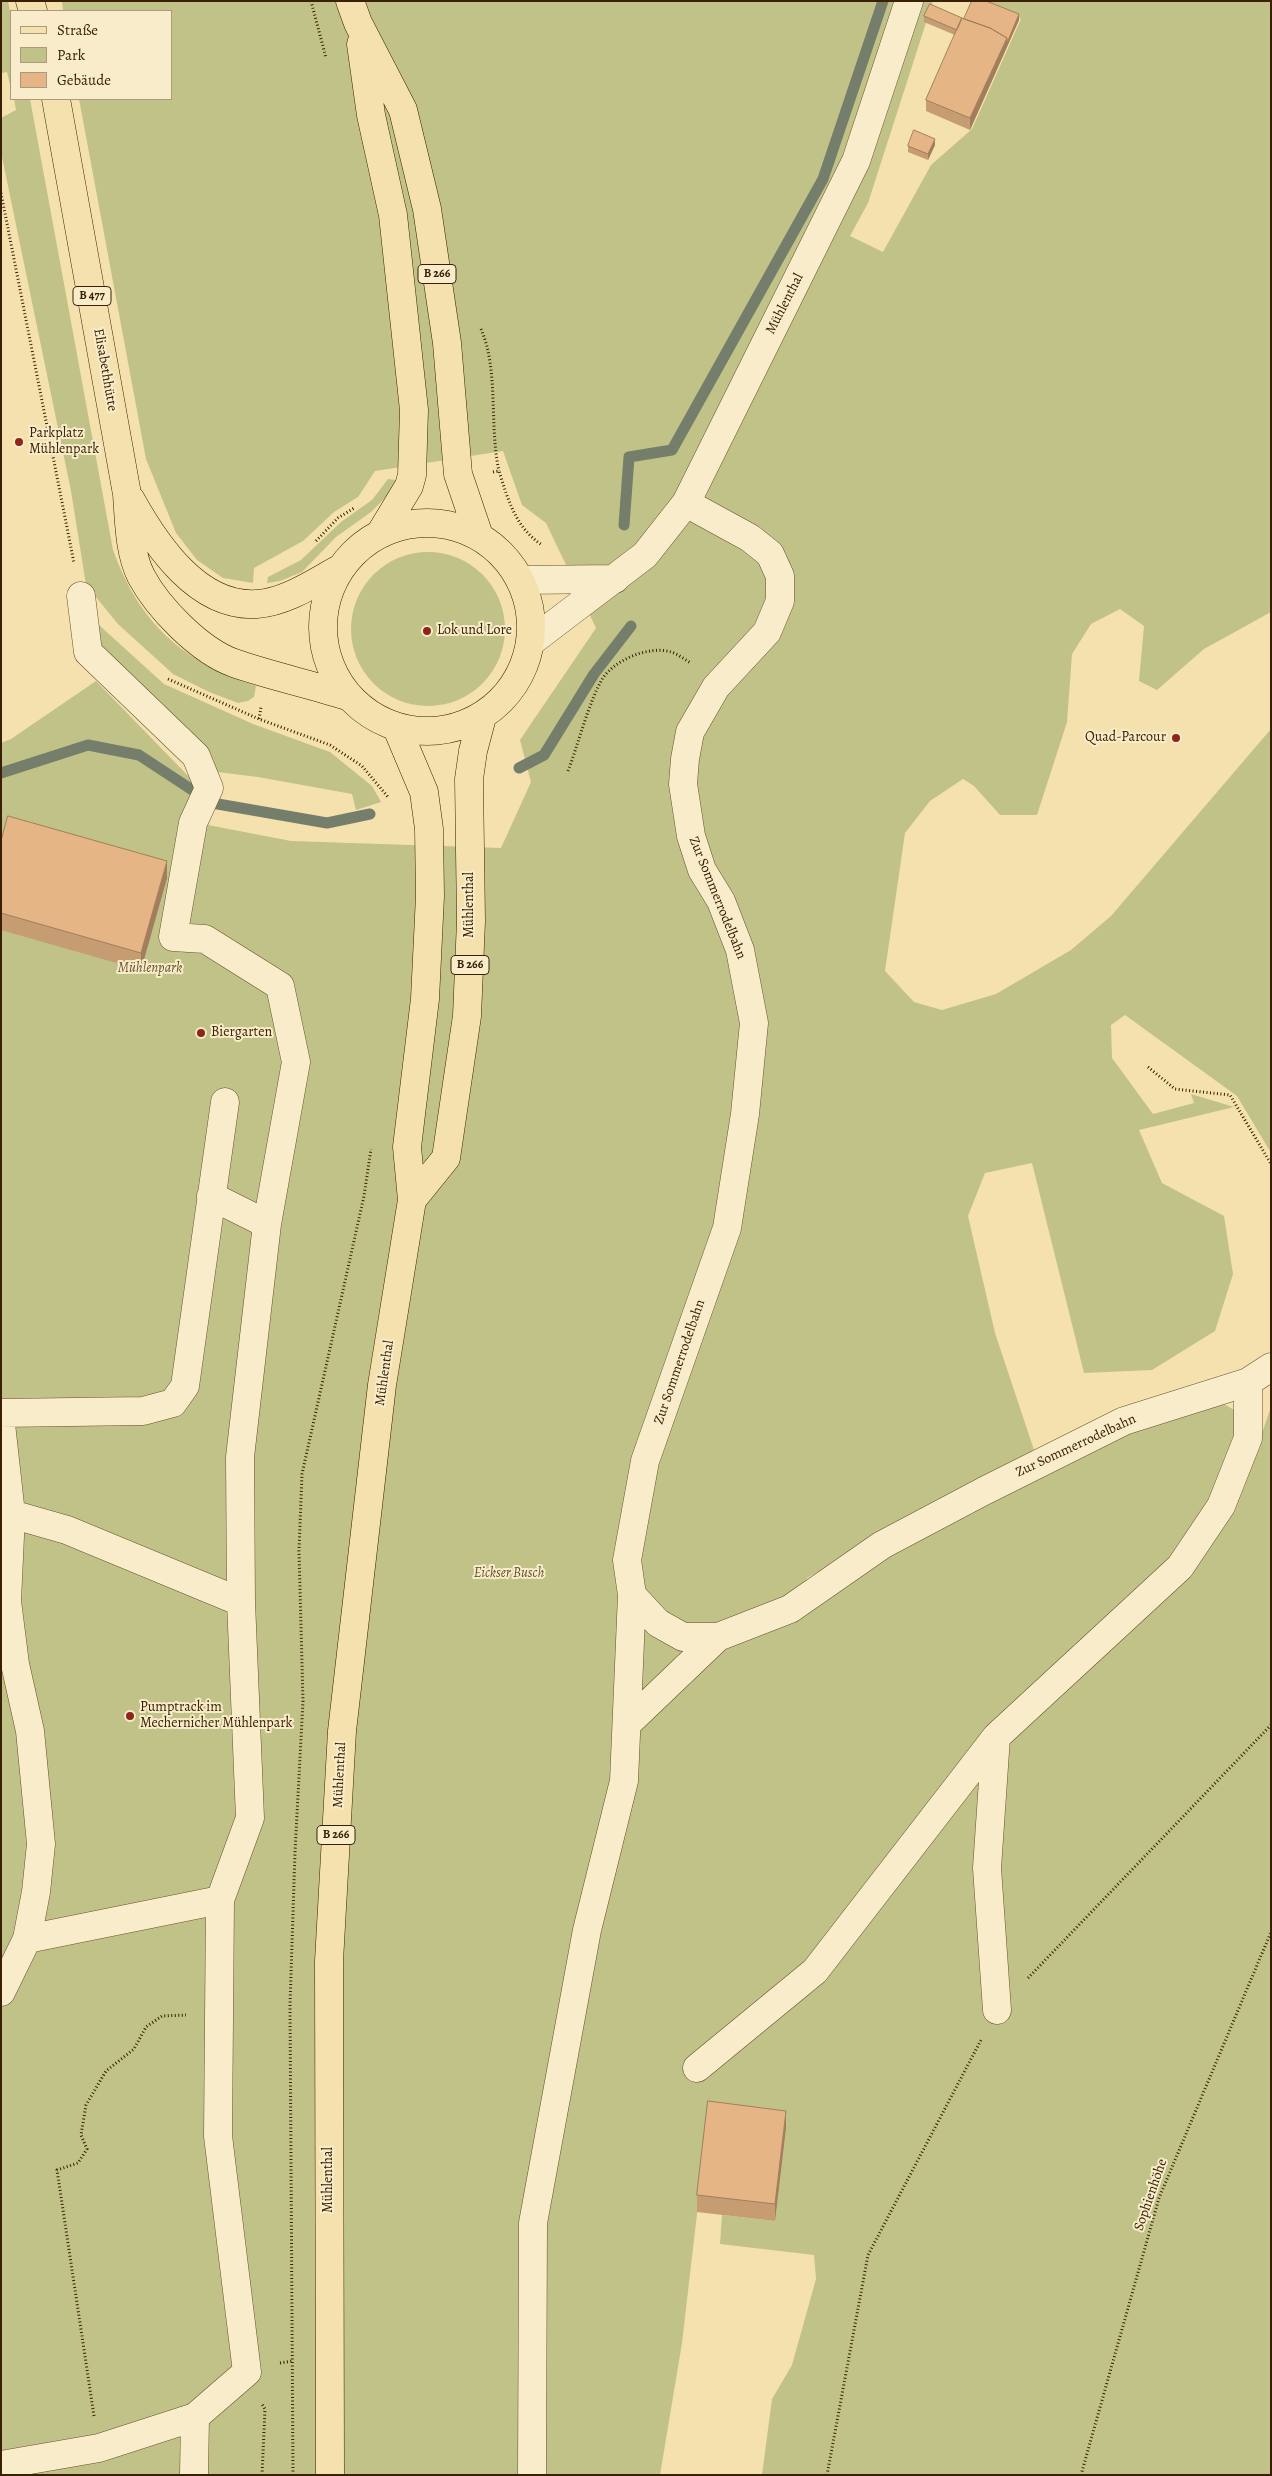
<!DOCTYPE html>
<meta charset="utf-8">
<style>
body{margin:0}
#map{position:relative;width:1272px;height:2476px;overflow:hidden;background:#f5e1ae;font-family:Alegreya,serif}
canvas{display:block}
.frame{position:absolute;inset:0;border:2px solid #392002;pointer-events:none}
.legend{position:absolute;left:10px;top:10px;width:162px;height:90px;box-sizing:border-box;background:#f8ecca;border:1px solid #ac9a7a;margin:0;padding:6px 9px;list-style:none;font-size:15px;color:#392002}
.legend li{display:flex;align-items:center;gap:10px;height:25px}
.legend b{width:25px;border:1px solid #ac9a7a}
</style>
<div id="map">
<canvas width="1272" height="2476"></canvas>
<div class="frame"></div>
<ul class="legend">
<li><b style="height:6px;background:#f5e1ae"></b>Straße</li>
<li><b style="height:14px;background:#c0c287"></b>Park</li>
<li><b style="height:14px;background:#e6b585"></b>Gebäude</li>
</ul>
</div>
<script>
const g = document.querySelector('canvas').getContext('2d');
g.lineJoin = 'round';
function fillPath(path, color) { g.fillStyle = color; g.fill(path, 'evenodd'); }
function trace(path, color, width, dash) { g.strokeStyle = color; g.lineWidth = width; g.lineCap = dash ? 'butt' : 'round'; g.setLineDash(dash || []); g.stroke(path); }
function label(font, color, halo, rows, align = 'center') {
  g.font = font + ' Alegreya,serif'; g.lineWidth = 4; g.setLineDash([]); g.textBaseline = 'middle'; g.strokeStyle = halo; g.fillStyle = color; for (const [text, x, y, turn = 0] of rows) {
    g.save(); g.translate(x, y); g.rotate((+turn || 0) * Math.PI / 180); g.textAlign = isNaN(turn) ? turn : align; if (halo) g.strokeText(text, 0, 0); g.fillText(text, 0, 0); g.restore();
  }
}
fillPath(new Path2D(`
 M1,1H8L11,17V89L7,72L1,73Z
 M62,1H933L868,203L850,236L883,252L931,165L972,129L1021,19L975,1H1271V612L1204,649L1157,690L1139,681L1144,626L1120,609L1091,624L1072,654L1067,722L1037,815H1000L974,786L963,779L930,801L905,833L885,971L914,1002L942,1010L996,994L1071,950L1111,916L1271,729V1153L1237,1096L1125,1015L1111,1025L1112,1058L1153,1114L1194,1103L1191,1094L1234,1107L1139,1130L1162,1183L1224,1216L1233,1274L1215,1331L1152,1370L1084,1373L1032,1163L985,1173L968,1216L995,1333L1034,1450L807,1578L798,1610L893,1552L1121,1430L1217,1400L1236,1411L1243,1424L1216,1500L1176,1559L975,1748L801,1993L981,1764L1186,1574L1255,1453L1271,1407V2475H762L772,2399L792,2365L816,2279L814,2255L720,2244L722,2215L775,2221L786,2128L708,2119L682,2343L660,2475H1V743L11,739L96,681L195,783L182,820L291,841L501,848L531,782L520,740L596,628L546,523L522,505L503,451L375,471L358,497L334,512L303,541L254,568L253,583L223,578L197,560L176,533L146,459L79,99H171V11H63Z
 M14,99H30L113,550C140,624 182,661 256,686L254,697L248,701L238,703L209,692L173,674L118,624L86,585L71,491L1,152V118L16,110Z
 M388,479L396,480L386,497L371,512L336,537L302,572L280,581L267,583L268,577L301,560L341,522L372,500Z
 M351 629a77 77 0 1 1 154 0a77 77 0 1 1-154 0Z
 M89,616L164,684L253,724L330,752L372,786L381,802L356,810L352,794L258,777L217,772L203,745L93,647Z`), '#c0c287');
trace(new Path2D(`
 M624,525L629,457L672,450L823,179L883,1
 M519,768L544,755L594,674L631,626
 M1,773L88,745L139,755L212,803L327,823L370,814`), '#757e6b', 11);
const minor = new Path2D(`
 M686,503L750,538L770,554L780,576V601L767,632L716,687L690,732L685,759L683,784L691,836L702,870L721,901L740,950L754,1023L745,1114L727,1228L645,1461L627,1560L632,1595L658,1623L683,1637H718L790,1609L882,1545L984,1491L1124,1421L1248,1382L1271,1367
 M521,580L615,579
 M81,596L88,652L196,756L209,788L193,823L173,937L205,939L280,986L296,1062L267,1224L240,1457L241,1602L250,1818L220,1900L218,2136L247,2372L195,2417L194,2475
 M532,641L645,555L686,503L856,161L909,1
 M211,1196L267,1224
 M1,1413L143,1411L173,1403L185,1386L225,1102
 M1,1424L11,1514L7,1601L15,1664L30,1731L41,1844L36,1892L27,1939L1,1992
 M11,1514L67,1530L241,1602
 M627,1724L718,1637
 M996,1737L987,1868L997,2010
 M27,1939L220,1900
 M697,2068L815,1971L996,1737L1180,1567L1221,1506L1248,1438V1382
 M1,2465L99,2448L195,2417
 M532,2475L533,2223L587,1930L624,1781L632,1595`);
const major = new Path2D(`
 M30,1L33,11
 M350,1L358,23L403,110L427,209L447,343L458,474L479,536
 M361,44L371,115L393,215L414,410L412,475L409,486L380,534
 M56,99L127,494C129,520 129,552 141,576C158,608 200,651 234,663C271,676 310,684 347,696
 M131,500C156,545 198,608 257,604C287,602 315,582 341,568
 M323 627a104 104 0 1 1 208 0a104 104 0 1 1-208 0Z
 M412,1200L446,1158L467,1016L471,921L469,779L473,751L482,717
 M330,2475L329,1961L342,1731L382,1385L412,1200L407,1147L425,999L430,896L429,829L424,792L397,728`);
trace(minor, '#68502d', 29);
trace(major, '#392002', 29);
trace(new Path2D(`
 M311,1L326,58
 M1,193L74,563
 M481,329C499,370 489,426 499,471
 M493,472L499,471C508,500 516,528 542,545
 M316,541L338,518L354,508
 M168,679L259,719L330,745L362,766L388,797
 M259,719L261,707
 M568,771C578,745 588,705 601,681C612,661 648,645 671,652C678,654 685,660 691,663
 M1148,1067L1175,1089L1230,1095L1271,1164
 M1028,1978L1271,1725
 M280,2363L293,2361
 M94,2416L57,2170L78,2163L87,2149L81,2135L86,2105L106,2071L134,2049L146,2027L162,2016L186,2015
 M262,2475L265,2409L262,2404
 M293,2475L290,2005L295,1852L303,1701L299,1551L302,1474L364,1196L371,1149
 M827,2475L868,2255L981,2040
 M1081,2475L1159,2198L1271,1932`), '#392002', 3, [1, 2.5]);
trace(minor, '#f8ecca', 28);
trace(major, '#f5e1ae', 28);
fillPath(new Path2D(`
 M924,16L964,19L1019,20L970,130L926,111V100L955,35L924,22Z
 M935,145L928,160L908,152V146Z
 M1,841L167,878L141,970L1,930Z
 M786,2128L775,2221L697,2212V2195Z`), '#c69c72');
fillPath(new Path2D(`
 M1019,14V20L970,130V118L1007,38Z
 M935,139V145L928,160V154Z
 M167,861V878L141,970V953Z
 M786,2111V2128L775,2221V2204Z`), '#a17f5d');
const building = new Path2D(`
 M972,1H986L1019,14L1007,43V38L990,28L964,19Z
 M930,4L962,18L957,30L924,16Z
 M962,18L990,28L1007,38L970,118L926,100Z
 M914,130L935,139L928,154L908,146Z
 M8,816L167,861L141,953L1,913V841Z
 M708,2101L786,2111L775,2204L697,2195Z`);
fillPath(building, '#e6b585');
trace(building, '#a17f5d', 1);
for (const [x, y, r, color] of [
 [19,442,5,"#8f2418"],
 [427,631,5,"#8f2418"],
 [1176,738,5,"#8f2418"],
 [201,1033,5,"#8f2418"],
 [130,1716,5,"#8f2418"]
]) { const dot = new Path2D(); dot.arc(x, y, r, 0, 2 * Math.PI); g.fillStyle = color; g.fill(dot); trace(dot, '#f8ecca', 2); }
for (const [x, y, w] of [
 [437,274,38],
 [92,296,38],
 [470,965,38],
 [336,1835,38]
]) { const box = new Path2D(); box.roundRect(x - w / 2, y - 9.5, w, 19, 4); g.fillStyle = '#f8ecca'; g.fill(box); trace(box, '#392002', 1); }
label('bold 12px', '#392002', null, [
 ["B 266",437,274],
 ["B 477",92,296],
 ["B 266",470,965],
 ["B 266",336,1835]
]);
label('14px', '#392002', '#f8ecca', [
 ["Mühlenthal",785,304,-63],
 ["Elisabethhütte",105,370,80],
 ["Zur Sommerrodelbahn",717,898,68],
 ["Mühlenthal",470,905,-90],
 ["Zur Sommerrodelbahn",680,1362,-71],
 ["Mühlenthal",385,1373,-82],
 ["Zur Sommerrodelbahn",1076,1446,-25],
 ["Mühlenthal",340,1775,-87],
 ["Mühlenthal",329,2180,-90],
 ["Sophienhöhe",1151,2195,-71]
]);
label('14px', '#392002', '#f8ecca', [
 ["Parkplatz",29,434],
 ["Mühlenpark",29,450],
 ["Lok und Lore",437,631],
 ["Quad-Parcour",1166,738,"right"],
 ["Biergarten",211,1033],
 ["Pumptrack im",140,1708],
 ["Mechernicher Mühlenpark",140,1724]
], 'left');
label('italic 14px', '#62512a', '#f8ecca', [
 ["Mühlenpark",150,969],
 ["Eickser Busch",509,1574]
]);
</script>
